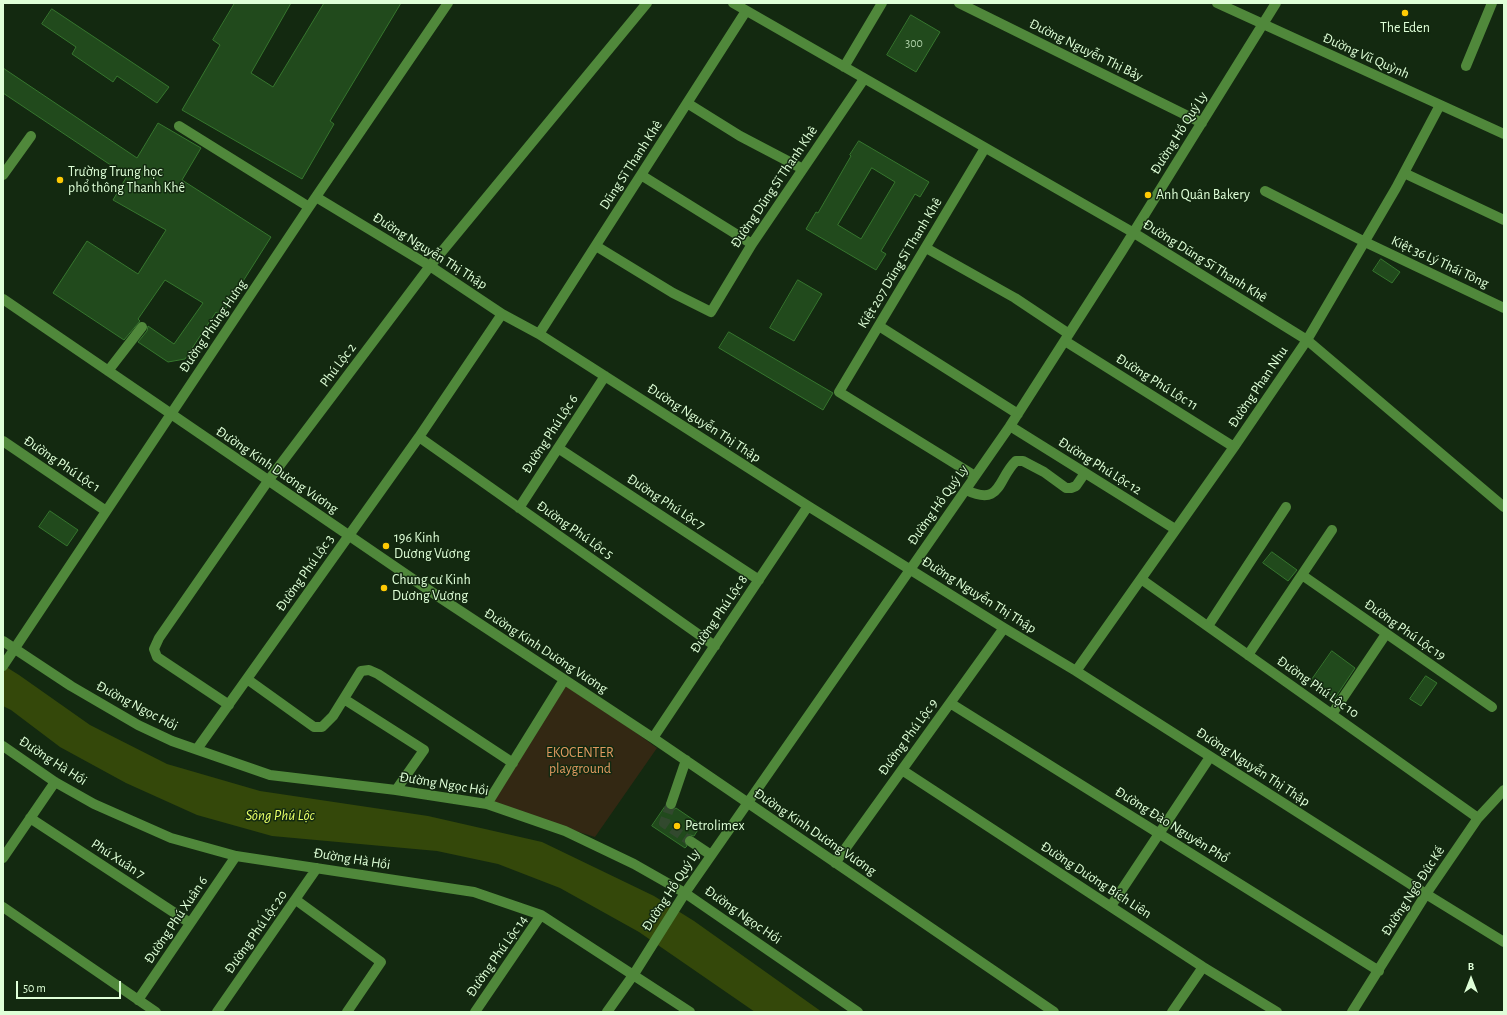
<!DOCTYPE html>
<meta charset="utf-8">
<style>
body{margin:0}
#map{position:relative;width:1507px;height:1015px;overflow:hidden;background:#132910;font-family:"Alegreya Sans",sans-serif}
canvas{display:block}
.frame{position:absolute;inset:0;border:4px solid #dfffd8;pointer-events:none}
.north{position:absolute;left:1451px;top:959px;width:40px;height:40px;-webkit-text-stroke:3px #132910;paint-order:stroke;rotate:0deg;font-size:11px;font-weight:700;line-height:16px;text-align:center;color:#dfffd8}
.north::after{content:'';display:block;margin:auto;width:14px;height:18px;background:#dfffd8;clip-path:polygon(50% 0,100% 100%,50% 72%,0 100%)}
.scale{position:absolute;left:16px;top:981px;width:105px;height:18px;box-sizing:border-box;border:2px solid #dfffd8;border-top:0;padding-left:5px;font-size:12px;line-height:14px;white-space:nowrap;color:#dfffd8;-webkit-text-stroke:3px #132910;paint-order:stroke}
</style>
<div id="map">
<canvas width="1507" height="1015"></canvas>
<div class="frame"></div>
<div class="north">B</div>
<div class="scale">50 m</div>
</div>
<script>
const g = document.querySelector('canvas').getContext('2d');
g.lineJoin = 'round';
function fillPath(path, color) { g.fillStyle = color; g.fill(path, 'evenodd'); }
function trace(path, color, width, dash) { g.strokeStyle = color; g.lineWidth = width; g.lineCap = dash ? 'butt' : 'round'; g.setLineDash(dash || []); g.stroke(path); }
function label(font, color, halo, rows, align = 'center') {
  g.font = font + ' "Alegreya Sans",sans-serif'; g.lineWidth = 3; g.setLineDash([]); g.textBaseline = 'middle'; g.strokeStyle = halo; g.fillStyle = color; for (const [text, x, y, turn = 0] of rows) {
    g.save(); g.translate(x, y); g.rotate((+turn || 0) * Math.PI / 180); g.textAlign = isNaN(turn) ? turn : align; if (halo) g.strokeText(text, 0, 0); g.fillText(text, 0, 0); g.restore();
  }
}
fillPath(new Path2D(`
 M564,680L657,748L595,837L487,804Z`), '#332813');
fillPath(new Path2D(`
 M3,665L19,675L90,725L167,764L260,791L428,816L542,842L654,896L694,921L822,1012H755L639,932L560,888L498,864L437,851L272,836L197,815L126,783L60,747L11,710L3,706Z`), '#34480a');
const building = new Path2D(`
 M235,3H291L251,73L273,87L324,3H401L330,121L334,124L302,179L182,110L220,45L213,40Z
 M52,9L169,87L157,103L117,76L113,82L72,54L76,47L42,24Z
 M911,15L940,32L916,72L887,55Z
 M3,68L137,158L158,123L201,148L182,180L271,237L221,316L216,312L185,359L168,362L138,342L147,331L148,326L174,344L203,303L165,280L138,319L140,321L124,340L53,293L87,241L138,274L166,230L113,200L127,176L3,93Z
 M859,141L929,182L920,197L915,194L881,251L886,254L876,270L806,229L816,212L818,213L851,156L850,155ZM872,168L895,182L861,239L838,225Z
 M1381,259L1400,272L1392,283L1373,271Z
 M798,280L822,294L794,341L770,328Z
 M729,332L833,393L823,410L719,348Z
 M50,511L78,530L67,546L39,527Z
 M1272,552L1297,570L1288,581L1263,563Z
 M1332,651L1355,668L1335,698L1311,681Z
 M1426,676L1437,683L1421,706L1410,699Z
 M665,807L669,810H673L676,808L701,825L694,836L690,835L685,837L684,841L687,846L685,848L652,826Z`);
fillPath(building, '#214a1c');
trace(building, '#36762e', 1);
trace(new Path2D(`
 M671,804L664,823L690,841`), '#32492e', 10, [10, 5]);
trace(new Path2D(`
 M733,3L1134,233L1307,340L1504,507
 M959,3L1202,123
 M1217,3L1504,134
 M1466,66L1492,3
 M844,67L882,3
 M687,103L740,136L803,169
 M179,126L309,207
 M1404,173L1504,220
 M3,175L31,136
 M641,175L752,244
 M1265,191L1365,242L1504,308
 M316,197L430,266L502,314L539,334L808,506L1004,628L1076,671L1426,894L1504,942
 M596,246L673,293L711,312L752,244L864,79
 M926,248L1015,298L1069,334
 M3,299L439,597L653,738L1054,1012
 M879,326L1018,414
 M539,334L746,11
 M1065,341L1234,447
 M108,371L142,327
 M1010,426L1175,529
 M419,437L715,646
 M3,441L106,511
 M558,448L759,580
 M975,476L839,392L985,148
 M966,490C1002,507 997,479 1016,461H1023L1044,472L1066,488H1071L1076,486L1085,473
 M519,508L605,376
 M1302,575L1492,707
 M1141,579L1478,818
 M1208,626L1286,507
 M3,641L71,686L138,725L172,741L270,775L396,790L487,804L565,831L634,864L685,893L858,1012
 M1248,655L1332,530
 M3,666L309,207L448,3
 M1076,671L1234,447L1307,340L1396,188L1440,105
 M247,679L314,727H322L333,716L361,671L369,670L378,674L513,763
 M344,699L424,750L396,790
 M950,703L1379,971
 M229,705L157,657L154,649L159,638L268,481L430,266L647,3
 M1332,714L1386,634
 M653,738L808,506
 M3,746L55,782L94,804L171,838L236,856L474,892L541,915L690,1012
 M197,749L419,437L502,314
 M902,770L1203,967L1277,1012
 M487,804L564,680
 M671,804L686,760
 M30,818L190,923
 M690,841L711,855
 M3,858L55,782
 M835,863L1004,628
 M296,900L381,962L347,1012
 M1111,906L1210,757
 M3,907L156,1012
 M138,1000L236,856
 M217,1012L317,868
 M475,1012L541,915
 M607,1012L634,974L685,893L1010,426L1122,251L1276,3
 M1172,1012L1203,967
 M1352,1012L1426,894L1478,818L1504,790`), '#50883b', 10);
for (const [x, y, r, color] of [
 [1405,13,4,"#ffca04"],
 [60,180,4,"#ffca04"],
 [1148,195,4,"#ffca04"],
 [386,546,4,"#ffca04"],
 [384,588,4,"#ffca04"],
 [677,826,4,"#ffca04"]
]) { const dot = new Path2D(); dot.arc(x, y, r, 0, 2 * Math.PI); g.fillStyle = color; g.fill(dot); trace(dot, '#132910', 1.5); }
label('12px', '#b0d2a9', null, [
 ["300",914,43]
]);
label('14px', '#dfffd8', '#132910', [
 ["The Eden",1405,28,"center"],
 ["Trường Trung học",68,172],
 ["phổ thông Thanh Khê",68,188],
 ["Anh Quân Bakery",1156,195],
 ["196 Kinh",394,538],
 ["Dương Vương",394,554],
 ["Chung cư Kinh",392,580],
 ["Dương Vương",392,596],
 ["Petrolimex",685,826]
], 'left');
label('14px', '#dfffd8', '#132910', [
 ["Đường Nguyễn Thị Bảy",1086,50,26],
 ["Đường Vũ Quỳnh",1366,56,24],
 ["Đường Hồ Quý Ly",1179,133,-58],
 ["Dũng Sĩ Thanh Khê",631,165,-57],
 ["Đường Dũng Sĩ Thanh Khê",774,187,-56],
 ["Đường Nguyễn Thị Thập",430,251,32],
 ["Đường Dũng Sĩ Thanh Khê",1205,261,32],
 ["Kiệt 36 Lý Thái Tông",1440,262,25],
 ["Kiệt 207 Dũng Sĩ Thanh Khê",900,263,-59],
 ["Đường Phùng Hưng",213,326,-56],
 ["Phú Lộc 2",338,365,-53],
 ["Đường Phú Lộc 11",1157,382,32],
 ["Đường Phan Nhu",1258,387,-56],
 ["Đường Nguyễn Thị Thập",704,423,33],
 ["Đường Phú Lộc 6",550,434,-57],
 ["Đường Phú Lộc 1",62,464,34],
 ["Đường Phú Lộc 12",1100,466,32],
 ["Đường Kinh Dương Vương",277,470,34],
 ["Đường Phú Lộc 7",666,502,33],
 ["Đường Hồ Quý Ly",938,505,-55],
 ["Đường Phú Lộc 5",575,530,35],
 ["Đường Phú Lộc 3",305,573,-55],
 ["Đường Nguyễn Thị Thập",979,595,32],
 ["Đường Phú Lộc 8",719,614,-56],
 ["Đường Phú Lộc 19",1405,630,35],
 ["Đường Kinh Dương Vương",546,651,33],
 ["Đường Phú Lộc 10",1318,687,35],
 ["Đường Ngọc Hồi",137,706,28],
 ["Đường Phú Lộc 9",908,737,-54],
 ["Đường Hà Hồi",53,761,33],
 ["Đường Nguyễn Thị Thập",1253,767,33],
 ["Đường Ngọc Hồi",444,784,9],
 ["Đường Đào Nguyên Phổ",1172,825,32],
 ["Đường Kinh Dương Vương",815,832,34],
 ["Phú Xuân 7",118,859,33],
 ["Đường Hà Hồi",352,859,9],
 ["Đường Dương Bích Liên",1096,880,33],
 ["Đường Hồ Quý Ly",671,890,-57],
 ["Đường Ngô Đức Kế",1413,891,-57],
 ["Đường Ngọc Hồi",743,915,35],
 ["Đường Phú Xuân 6",176,920,-56],
 ["Đường Phú Lộc 20",256,932,-55],
 ["Đường Phú Lộc 14",497,956,-55]
]);
label('14px', '#e19961', '#132910', [
 ["EKOCENTER",580,753],
 ["playground",580,769]
]);
label('italic 15px', '#e8ff66', '#132910', [
 ["Sông Phú Lộc",280,815]
]);
</script>
